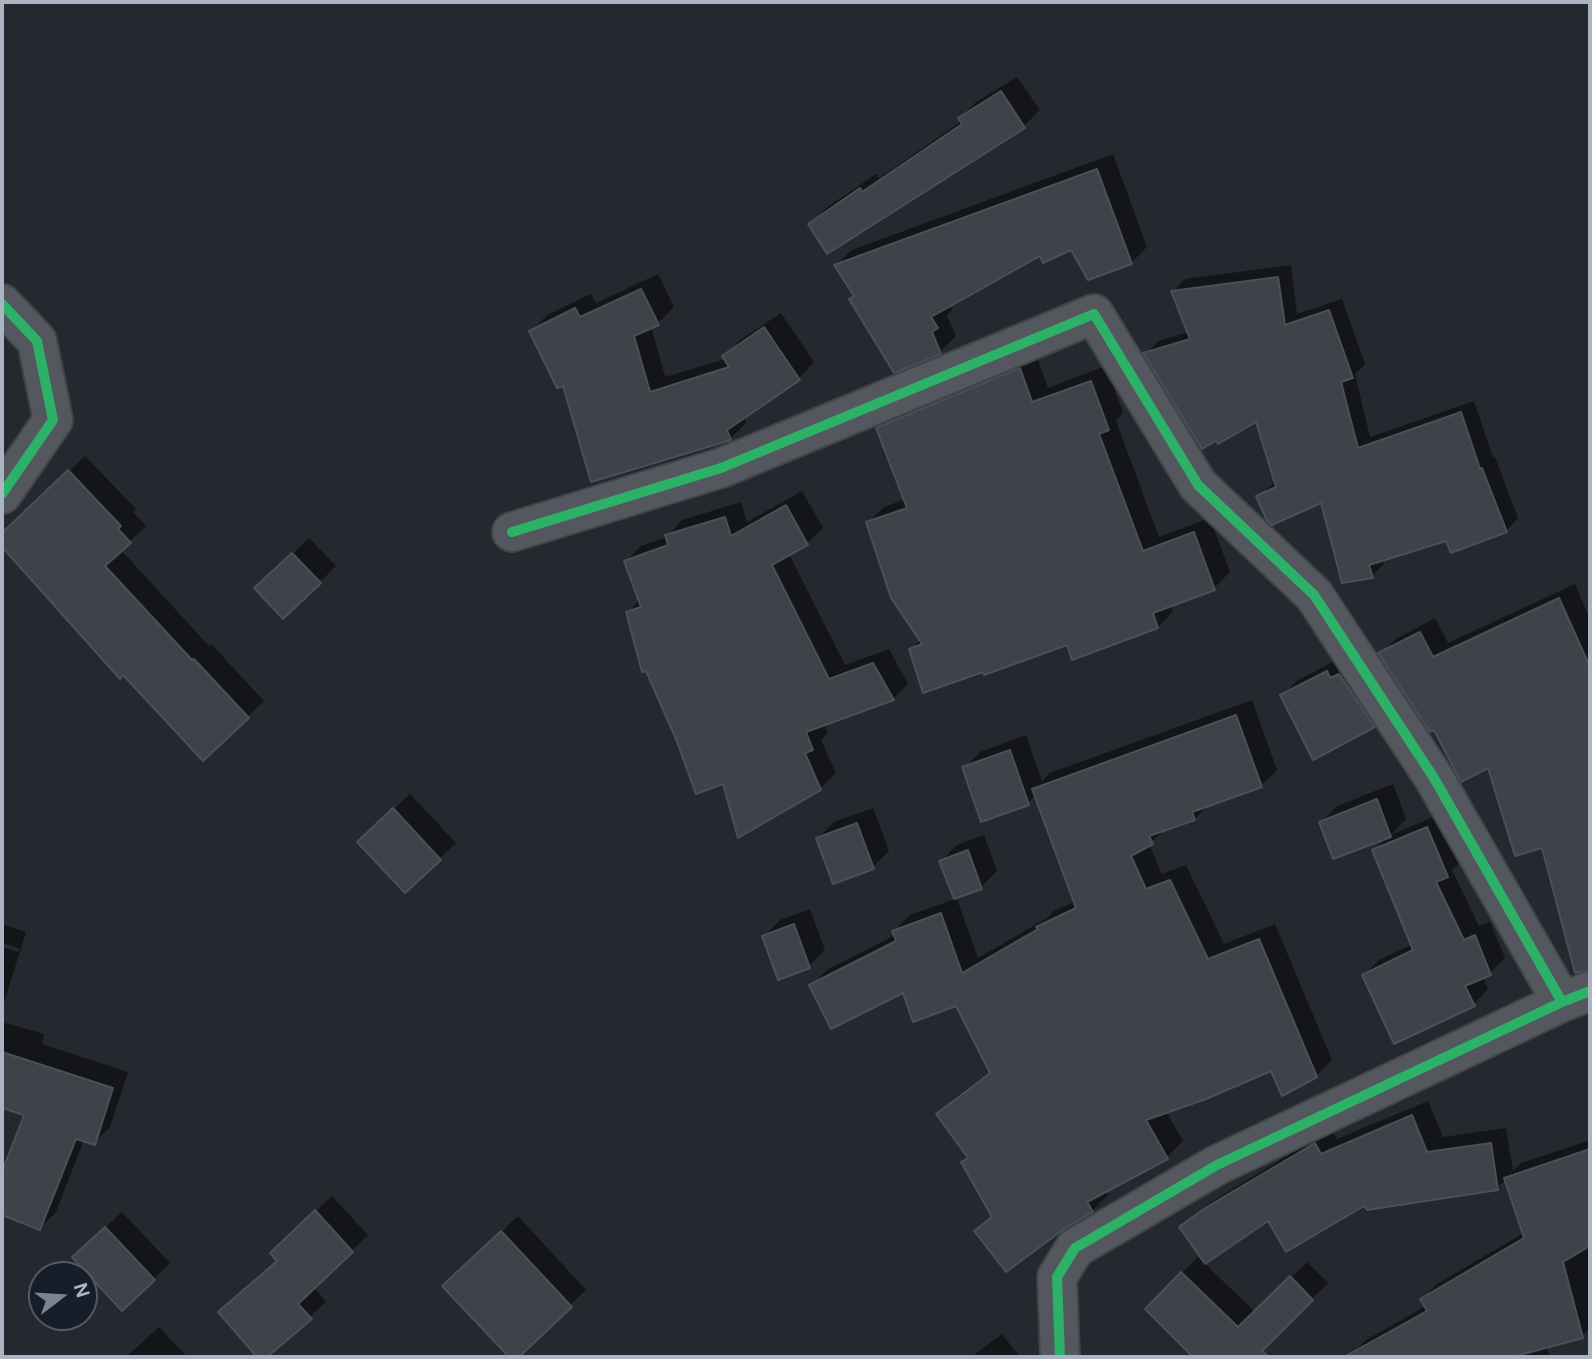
<!DOCTYPE html>
<style>
body{margin:0}
#map{position:relative;width:1592px;height:1359px;overflow:hidden;background:#25282f;font-family:"DM Sans",sans-serif}
canvas{display:block}
.frame{position:absolute;inset:0;border:4px solid #acb3c2;pointer-events:none}
.north{position:absolute;left:28px;top:1261px;width:70px;height:70px;box-sizing:border-box;background:#181e29;border:2px solid #535a66;border-radius:50%;rotate:73deg;font-size:19px;font-weight:700;line-height:28px;text-align:center;color:#acb3c2}
.north::after{content:'';display:block;margin:auto;width:24px;height:32px;background:#7d828f;clip-path:polygon(50% 0,100% 100%,50% 72%,0 100%)}
</style>
<div id="map">
<canvas width="1592" height="1359"></canvas>
<div class="frame"></div>
<div class="north">N</div>
</div>
<script>
const g = document.querySelector('canvas').getContext('2d');
g.lineJoin = 'round';
function fillPath(path, color) { g.fillStyle = color; g.fill(path, 'evenodd'); }
function trace(path, color, width, dash) { g.strokeStyle = color; g.lineWidth = width; g.lineCap = dash ? 'butt' : 'round'; g.setLineDash(dash || []); g.stroke(path); }
fillPath(new Path2D(`
 M1017,77L1040,110L1024,126L827,251L810,224L826,208L876,174L879,178L962,121L960,118L976,102Z
 M1113,154L1147,247L1131,263L1072,248L1041,253L949,305L952,310L947,316L956,336L940,352L851,299L855,295L836,265L852,250Z
 M1291,265L1297,314L1342,299L1365,364L1355,374L1370,437L1474,401L1493,457H1495L1518,518L1506,531L1447,539L1383,558L1384,564L1372,576L1322,501L1258,497L1276,481L1257,419L1146,354L1158,341L1189,332L1173,292L1185,279Z
 M658,274L674,307L658,323L651,326L665,377L725,359L724,356L740,340L781,313L814,362L799,378L744,416L746,423L730,439L564,383L531,331L547,315L591,294L596,303Z
 M1036,354L1048,388L1106,366L1123,413L1116,421L1159,537L1210,518L1230,572L1214,588L1171,604L1173,611L1158,627L1068,643L984,669L911,650L921,639L868,523L884,507L906,499L878,428L894,412Z
 M85,456L136,509L133,512L146,526L121,550L209,646L211,644L264,701L203,758L123,673L120,676L2,545V535Z
 M802,491L823,528L807,543L789,554L845,665L889,649L908,684L893,699L824,724L828,733L821,740L836,773L820,788L724,781L628,612L640,600L626,561L641,546L667,537L682,520L741,502L747,522Z
 M309,538L336,566L320,582L273,572Z
 M1575,584L1590,619V762L1584,764L1590,783V947L1572,952L1543,845L1489,765L1435,728L1381,654L1396,639L1435,618L1448,643Z
 M1343,657L1390,710L1374,726L1282,696L1298,680Z
 M1252,700L1277,770L1261,786L1209,804L1195,819L1166,829L1149,844L1162,874L1186,865L1224,944L1275,924L1332,1060L1316,1076L1271,1068L1167,1113L1183,1141L1167,1157L1105,1191L1108,1195L1092,1211L977,1231L993,1215L963,1162L969,1157L938,1114L954,1098L991,1071L957,1004L904,990L811,986L827,970L895,935L894,931L910,915L955,899L941,861L957,845L984,835L997,871L981,887L956,896L978,958L1047,918L1054,911L1076,901L1036,795L1028,803L964,768L980,752L1026,735L1042,781L1050,773Z
 M1393,784L1406,819L1391,835L1442,813L1462,861L1452,870L1479,926L1490,922L1505,958L1490,973L1483,977L1488,989L1474,1004L1364,975L1379,960L1413,944L1374,851L1388,836L1321,822L1337,806Z
 M410,794L456,843L405,891L360,842Z
 M873,808L889,851L873,867L818,838L834,822Z
 M810,909L825,950L809,966L764,936L780,920Z
 M2,924L26,932L2,1009V947L18,952L20,949L2,943Z
 M2,1022L44,1034L42,1044L128,1072L110,1127L94,1143L84,1140L56,1212L40,1228L2,1213V1161L7,1163L27,1114L2,1106Z
 M1428,1101L1443,1137L1506,1128L1513,1171L1521,1163L1588,1141L1590,1135V1328L1582,1336L1546,1346L1550,1357H1353L1351,1355L1366,1340L1426,1306L1422,1299L1437,1284L1524,1233L1506,1179L1497,1188L1268,1218L1186,1223L1203,1207L1331,1129L1337,1139Z
 M332,1196L368,1235L314,1287L326,1302L265,1357H260L220,1312L278,1260L288,1237Z
 M122,1212L170,1263L154,1279L91,1241Z
 M518,1216L586,1290L516,1357H511L445,1286Z
 M1198,1257L1255,1312L1307,1262L1328,1283L1253,1357H1196L1147,1309Z
 M159,1327L187,1357H126Z
 M1002,1334L1020,1357H971Z`), '#0007');
const building = new Path2D(`
 M1001,91L1025,128L827,254L808,224L860,188L862,192L962,124L958,118Z
 M1097,169L1132,264L1088,280L1071,250L1043,263L1040,256L931,317L938,328L932,332L941,354L894,373L849,299L854,296L834,265Z
 M1278,277L1285,325L1329,310L1353,378L1341,382L1358,448L1461,412L1480,469L1482,468L1507,532L1451,553L1446,541L1369,565L1373,578L1342,583L1321,503L1272,525L1266,519L1256,496L1276,487L1256,422L1218,444L1216,441L1202,449L1143,353L1190,339L1171,291Z
 M641,289L659,325L634,336L650,392L729,367L722,356L764,327L800,380L727,430L731,440L591,482L563,386L557,388L529,331L575,308L580,317Z
 M1020,368L1032,402L1091,381L1109,430L1099,434L1143,551L1194,532L1215,590L1153,613L1158,628L1072,660L1067,645L984,675L983,672L923,693L909,649L922,644L891,598L866,522L907,508L876,428Z
 M68,470L121,526L118,529L131,543L105,566L192,660L194,659L249,718L203,761L123,675L120,679L2,547V533Z
 M786,505L808,545L772,565L829,679L873,663L894,700L806,732L813,750L805,753L821,790L738,838L723,784L696,794L676,739L646,671L642,672L626,612L641,607L624,561L668,545L665,535L725,517L731,536Z
 M292,553L321,583L283,619L254,588Z
 M1559,598L1590,667V970L1575,973L1542,848L1515,856L1488,768L1461,782L1434,730L1430,732L1378,653L1420,632L1433,657Z
 M1327,671L1330,678L1339,674L1375,727L1313,760L1280,695Z
 M1236,715L1262,787L1192,812L1195,820L1149,836L1153,844L1131,856L1146,889L1170,880L1208,959L1259,939L1317,1077L1282,1096L1271,1071L1206,1099L1146,1120L1168,1159L1087,1202L1093,1212L1064,1229L1006,1272L974,1231L992,1217L961,1162L968,1158L936,1114L990,1073L956,1006L913,1022L903,993L831,1029L809,985L896,941L892,931L941,913L962,973L1038,929L1036,927L1076,908L1032,789Z
 M1010,750L1029,805L981,822L962,767Z
 M1377,799L1391,837L1333,859L1319,822Z
 M393,808L441,860L405,893L357,842Z
 M857,823L874,869L833,884L816,838Z
 M1427,827L1448,877L1436,882L1464,940L1475,935L1491,975L1465,986L1475,1006L1394,1044L1362,975L1413,950L1372,850Z
 M968,850L982,889L954,899L939,861Z
 M794,924L810,968L778,980L762,936Z
 M2,1052L113,1088L95,1145L76,1139L40,1230L2,1215V1172L24,1115L2,1108Z
 M1412,1115L1427,1152L1491,1143L1498,1190L1367,1210L1364,1206L1286,1252L1268,1221L1205,1264L1179,1227L1205,1208L1315,1143L1321,1154Z
 M1590,1149V1246L1563,1262L1583,1338L1512,1357H1344L1427,1311L1420,1299L1524,1238L1504,1178Z
 M315,1210L353,1252L298,1304L312,1319L267,1357H257L218,1312L277,1261L270,1253Z
 M105,1227L155,1280L122,1311L72,1257Z
 M501,1231L572,1307L519,1357H509L442,1286Z
 M1181,1272L1238,1327L1290,1276L1313,1300L1262,1351L1269,1357H1193L1145,1309Z`);
fillPath(building, '#3f4248');
trace(building, '#4b5058', 2);
const street = new Path2D(`
 M2,304L37,341L53,420L2,494
 M512,532L721,468L1094,314L1198,485L1314,595L1434,778L1562,1002
 M1060,1357L1057,1277L1075,1248L1217,1165L1562,1002L1590,991`);
trace(street, '#42444a', 42);
trace(street, '#54575e', 38);
trace(new Path2D(`
 M2,304L37,341L53,420L2,494
 M512,532L721,468L1094,314L1198,485L1314,595L1434,778L1562,1002
 M1060,1357L1057,1277L1075,1248L1217,1165L1562,1002L1590,991`), '#2db169', 10);
</script>
